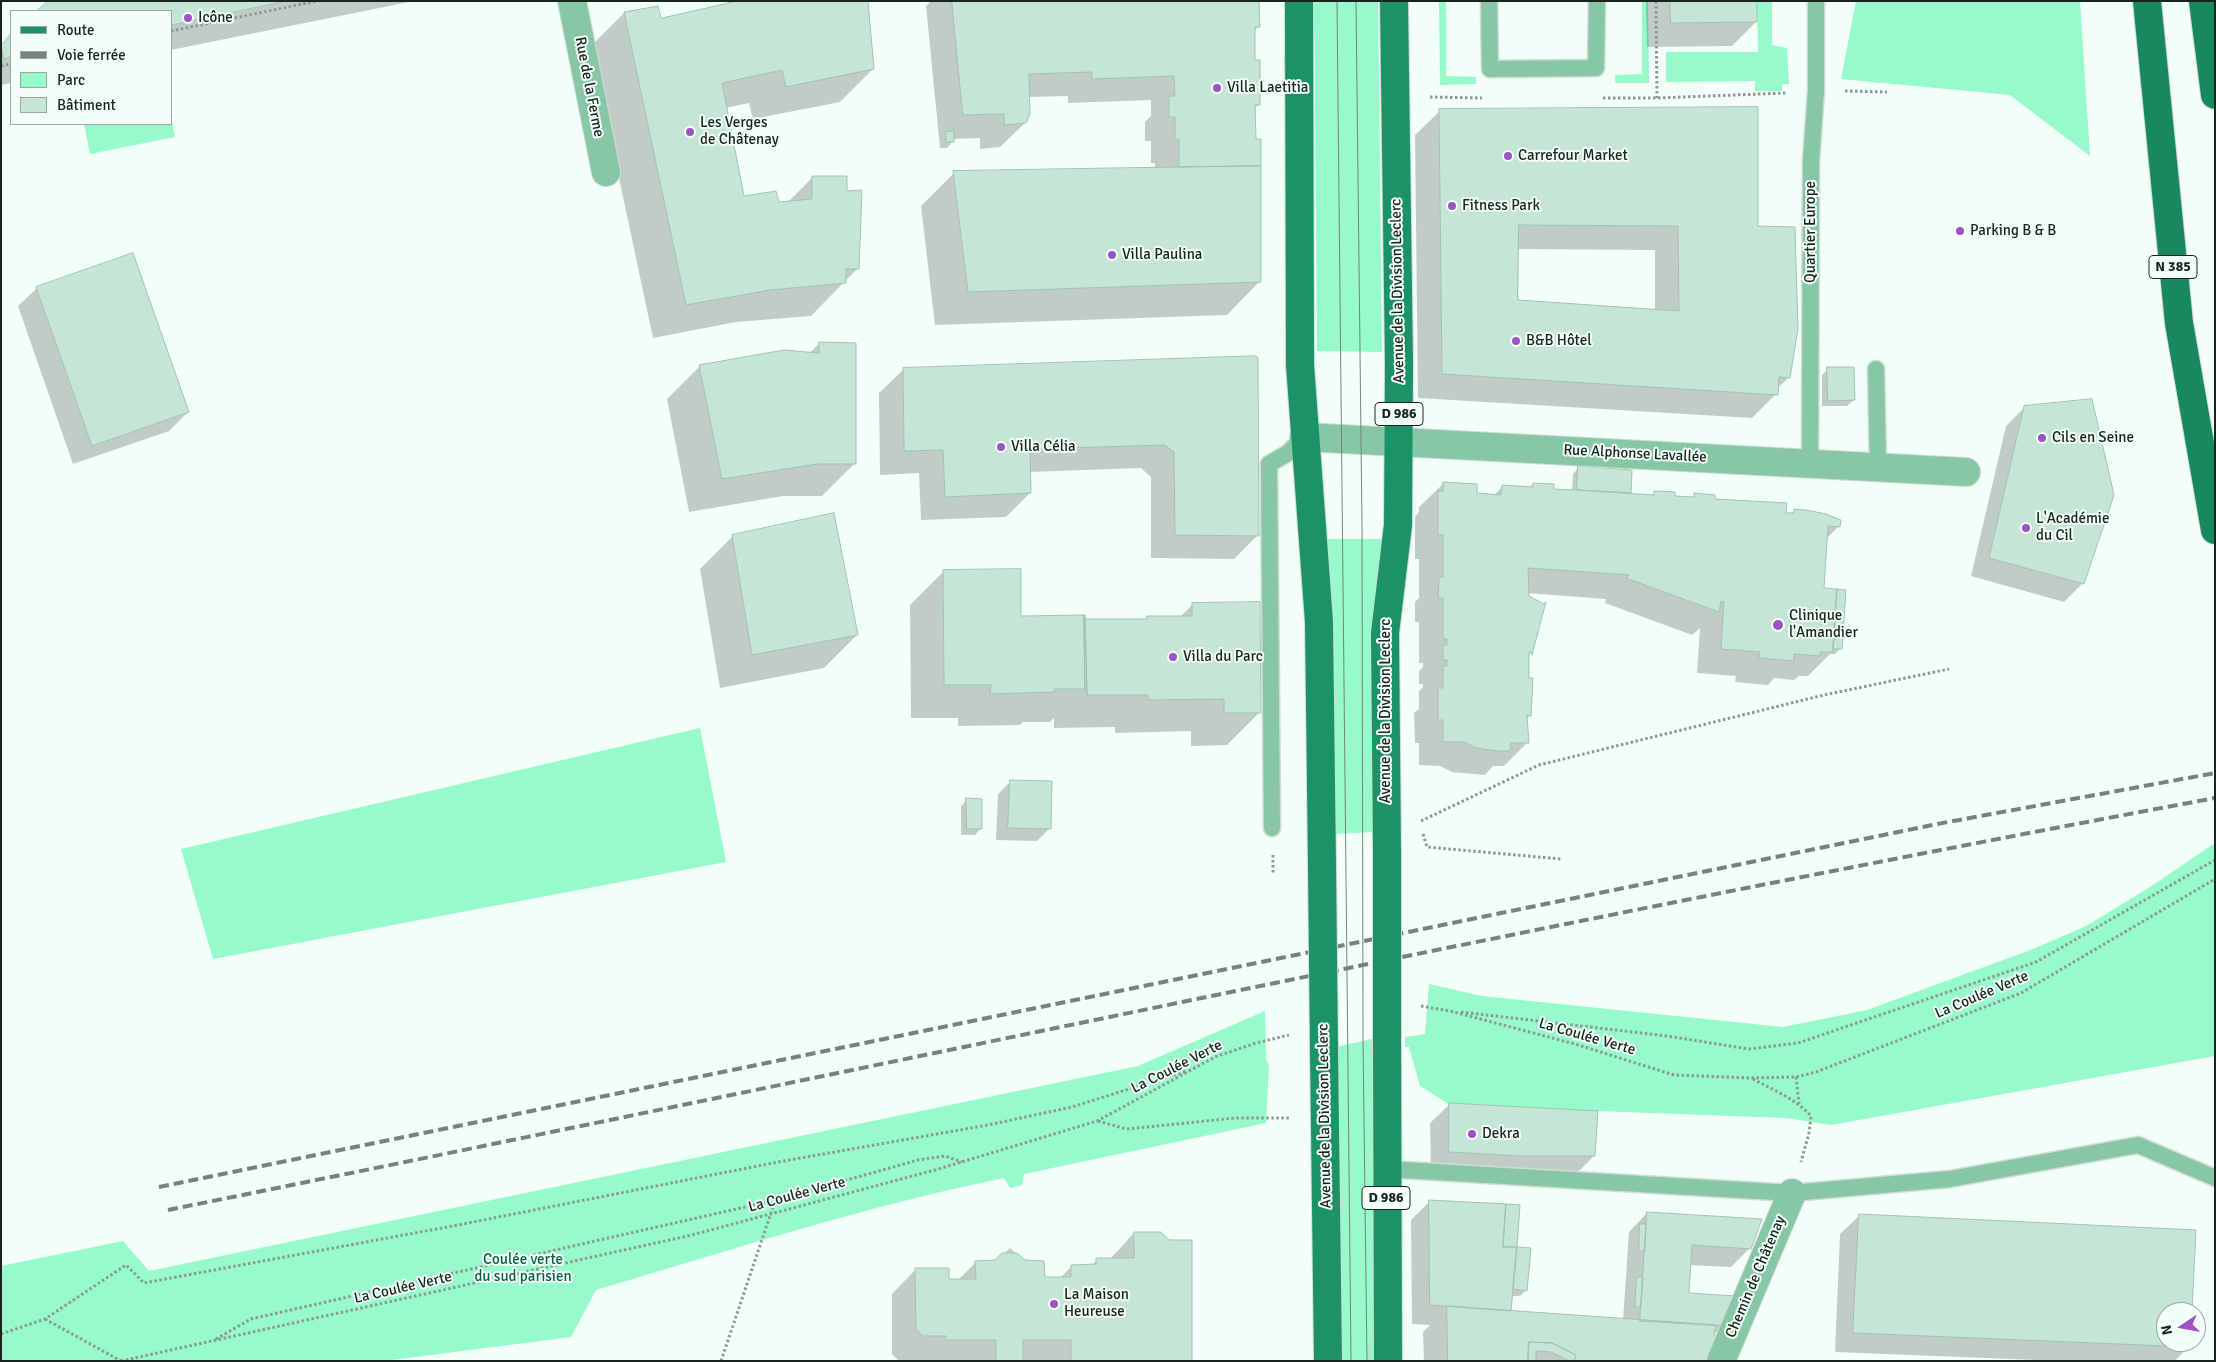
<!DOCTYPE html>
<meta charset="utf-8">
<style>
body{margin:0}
#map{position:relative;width:2216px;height:1362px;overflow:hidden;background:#f2fff8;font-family:Signika,sans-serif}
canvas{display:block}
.frame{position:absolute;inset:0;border:2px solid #18251e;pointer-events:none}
.legend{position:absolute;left:10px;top:10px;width:162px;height:115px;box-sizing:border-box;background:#f2fff8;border:1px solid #9ba8a1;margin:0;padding:6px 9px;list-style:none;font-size:15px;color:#18251e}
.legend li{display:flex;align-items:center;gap:10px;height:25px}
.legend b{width:25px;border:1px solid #9ba8a1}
.north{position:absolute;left:2156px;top:1302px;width:50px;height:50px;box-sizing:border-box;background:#f2fff8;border:1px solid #9ba8a1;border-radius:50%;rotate:258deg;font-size:14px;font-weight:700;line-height:20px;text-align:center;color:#18251e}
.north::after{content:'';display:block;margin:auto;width:18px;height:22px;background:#9d53c6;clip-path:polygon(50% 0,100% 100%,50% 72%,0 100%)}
</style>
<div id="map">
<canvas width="2216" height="1362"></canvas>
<div class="frame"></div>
<ul class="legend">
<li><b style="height:6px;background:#1b9366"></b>Route</li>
<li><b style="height:6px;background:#76837c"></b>Voie ferrée</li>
<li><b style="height:14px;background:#96faca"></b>Parc</li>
<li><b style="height:14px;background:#c5e6d4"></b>Bâtiment</li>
</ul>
<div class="north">N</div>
</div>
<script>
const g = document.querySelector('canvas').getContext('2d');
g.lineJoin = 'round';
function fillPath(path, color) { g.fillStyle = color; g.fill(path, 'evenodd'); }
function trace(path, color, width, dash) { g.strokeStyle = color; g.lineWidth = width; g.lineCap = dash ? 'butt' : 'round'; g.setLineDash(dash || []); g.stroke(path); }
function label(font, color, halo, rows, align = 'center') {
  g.font = font + ' Signika,sans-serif'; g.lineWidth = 4; g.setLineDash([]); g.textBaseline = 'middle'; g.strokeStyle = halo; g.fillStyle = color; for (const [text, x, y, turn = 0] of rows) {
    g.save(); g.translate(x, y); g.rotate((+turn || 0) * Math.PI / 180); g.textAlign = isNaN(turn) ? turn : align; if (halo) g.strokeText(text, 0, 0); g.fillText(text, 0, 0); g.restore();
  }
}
fillPath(new Path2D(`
 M1314,1H1378L1382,352L1317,351Z
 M1439,1H1446V76L1476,77V84L1440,85Z
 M1642,1H1648L1649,83H1615V75L1642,74Z
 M1757,1H1772V45L1787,48L1789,84H1782V91H1755V81L1666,82V52H1758Z
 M1856,1H2080L2090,156L2010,95L1841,79Z
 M171,117L175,137L90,154L84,124H171Z
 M1325,539H1383L1374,832L1335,834L1334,624Z
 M700,728L726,862L213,959L181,849Z
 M2215,843V1056L1831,1125L1786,1118L1597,1111L1447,1103L1420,1086L1409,1047H1405V1037L1425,1034L1429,984L1482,996L1783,1027L1867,1010L2033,949L2086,926L2147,889Z
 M1265,1011L1266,1060L1269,1065L1266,1123L1024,1174L1022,1185L1010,1188L1004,1178C866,1206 731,1250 596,1290L571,1337L384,1361H1V1266L123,1241L149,1271L1138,1066Z
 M1376,1038L1379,1361H1339L1336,1047Z`), '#96faca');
fillPath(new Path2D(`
 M50,1H414L171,50V11H39Z
 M931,1H1258L1259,26L1254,31V61L1259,104L1254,109V140L1259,166L1260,281L1227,315L935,325L921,206L954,173L1155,169V163H1151V141H1145V122L1151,116V100L1068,103V96L1029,97L1025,123L1000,147L980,149V138L953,139V141L947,148H940L926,6Z
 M1646,1H1756V22L1732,46L1647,47Z
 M624,13L873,69L840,102L753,119L749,103L725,108L743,198L778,203L788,202L813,177L846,192L858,268L811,316L736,322L653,338L591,46Z
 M11,36V83L1,85V46Z
 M1440,111L1757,227L1789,377L1777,389L1776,394L1752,418L1418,398L1415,135ZM1518,249L1655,250V311L1517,301Z
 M37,288L188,412L169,431L73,464L18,306Z
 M820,343L855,463L822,496H783L689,512L667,399L700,366L809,353Z
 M1255,358L1258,535L1234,559L1151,558V477L1141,468L1029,472L1030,493L1006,517L921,520L919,473L880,475L879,393L904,369Z
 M1828,369L1854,400L1847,406H1822V375Z
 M2025,407L2083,583L2064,602L1971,576L2006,426Z
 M1579,467L1630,493L1628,495L1651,496L1655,492L1673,497L1691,498L1695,495L1785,514H1791L1794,511L1839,526L1826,539L1823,589L1841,648L1835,654H1830L1808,676H1799L1794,680L1774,678L1768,685L1735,682L1736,676L1697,673L1700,628L1692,635L1605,603L1606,599L1527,593L1531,652L1527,656L1530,715L1526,720L1528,742L1504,766H1493L1485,775L1452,772L1440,766L1419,765V743H1415L1414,713L1419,709V691L1423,687V684H1419V671L1423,667V663H1419V622H1415V602L1419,598V559H1415V517L1419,512V507L1444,483L1476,495L1493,496L1502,487L1529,488L1533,484L1552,490L1572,491L1573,474Z
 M733,536L857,635L824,668L720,688L700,569Z
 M943,572L1020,617L1083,621L1144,620L1147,618L1180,617L1193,604L1260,712L1227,745L1191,746V731L1115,733V727L1054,728V718L1050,722H1023L1020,725L958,726V718H911L910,605Z
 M1011,781L1050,828L1037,841L996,840L998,794Z
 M967,800L981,828L975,835H961V806Z
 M1449,1105L1594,1156L1575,1175L1431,1171L1430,1123Z
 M1430,1201L1515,1249L1526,1290L1520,1296H1511L1510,1312L1623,1320L1629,1232L1647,1213L1750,1248L1731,1267L1689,1265L1687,1294L1723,1325L1713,1336L1707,1361H1424L1423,1332L1430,1325L1412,1324L1411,1220Z
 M1859,1216L2191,1312H2166V1342H2190L2189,1346L2175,1361H2061L1835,1352L1840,1234Z
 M1134,1233L1191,1361H923L898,1360L892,1354V1294L916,1269L948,1280H958L976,1262H995L1010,1248L1043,1278L1059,1279L1072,1266H1091L1097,1260L1110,1259Z`), '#0003');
const building = new Path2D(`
 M48,1H287L171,25V11H37Z
 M737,1H868L874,69L786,87L782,70L722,83L744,196L776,191L779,202L812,199V176H847V191L862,190L859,269H846V283L770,290L686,305L624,12L658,6L661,18Z
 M952,1H1259L1260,27H1255V60H1260V105H1255L1256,139H1261V166L1179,167V139H1175V117H1169V96H1175L1174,76L1092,79V72L1029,74L1030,114L1026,123L1004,125V114L963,115Z
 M1670,1H1757V22L1671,23Z
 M11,34V57L4,59L1,46Z
 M1758,107V226L1795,227L1798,329L1790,378L1779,377L1778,395L1442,374L1439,109ZM1519,225L1678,226L1679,311L1518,300Z
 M954,131V142H946V132Z
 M1261,166V282L968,292L953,171Z
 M133,253L189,412L92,446L36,287Z
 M819,342L856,343V464H817L722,479L699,365L784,350L819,353Z
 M1256,356L1258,358L1259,536L1175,535L1174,452L1165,445L1030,449L1031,493L945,497L943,450L904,451L903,368Z
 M1827,367H1854L1855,400L1828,401Z
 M2092,399L2114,495L2084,584L1989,558L2024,406Z
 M1578,466L1632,470L1631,493L1577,490Z
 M1443,482L1477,484V493L1501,495L1502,485L1533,487V483L1554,484V489L1577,490L1654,495V491L1675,492V496L1694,497V493L1715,495V499L1787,503L1786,513H1794V509L1806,510L1826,514L1841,520L1840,527L1828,526L1824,588L1837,589L1833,652H1820V656L1794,654V661L1759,658L1760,652L1721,649L1724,602L1721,601L1719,612L1626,578L1629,575L1528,568L1529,596L1544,604L1546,602L1532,655L1531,652H1529V678H1533L1531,716L1527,715L1529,743H1511L1510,751H1497L1476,748L1464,742H1443V720H1438V688H1443V666H1447V660H1443V645H1447V639H1443V598H1438L1439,577H1443V535H1438V491H1443Z
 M834,513L858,635L752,655L732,535Z
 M1021,569V616L1084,615L1085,689H1054L1055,692L990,694L991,685H944L943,570Z
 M1837,589L1846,590L1842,649H1833Z
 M1260,602L1261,713H1224V699L1148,700V695H1087L1085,619H1146L1147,616H1192V603Z
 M1084,615H1085L1087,695L1085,689Z
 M1010,780L1052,781L1051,829L1008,828Z
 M966,798L982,799V829H967Z
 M1449,1103L1598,1111L1595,1156H1520L1449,1152Z
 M1429,1200L1506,1204L1503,1247H1517L1511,1311L1430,1305Z
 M1506,1204L1520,1205L1517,1247H1503Z
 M1647,1212L1762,1219L1751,1249L1692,1245L1689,1293L1735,1296L1724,1326L1640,1321Z
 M1859,1214L2196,1230L2192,1312H2166V1342H2191V1347L1853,1333Z
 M1640,1224H1646L1645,1251H1639Z
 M1134,1232H1161L1169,1240H1192V1361H1071V1340H1023V1361H996V1340H946V1336H923L916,1329L915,1268H949V1279H976L975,1261L995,1260L1002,1253H1017L1025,1260L1044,1261L1045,1277H1071V1265L1096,1264V1258H1134Z
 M1517,1247L1531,1248L1527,1291L1513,1289Z
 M1637,1277H1643L1641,1307H1635Z
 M1447,1306L1716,1325L1714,1335L1719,1337L1708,1361H1574L1576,1355L1552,1343L1529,1342L1528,1361H1448Z
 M1529,1342L1552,1343L1576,1355L1574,1361H1570L1551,1352L1536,1351V1361H1528Z`);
fillPath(building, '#c5e6d4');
trace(building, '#a2c3b1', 1);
const service = new Path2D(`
 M1489,1L1490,69L1596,68L1597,1
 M1876,369L1878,467
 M1810,463L1811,161L1816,91V1
 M1272,828L1269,464L1288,453L1304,437
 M1386,1169L1792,1193L1950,1179L2138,1145L2215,1178`);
const minor = new Path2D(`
 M572,1L606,172
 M1304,437L1966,472
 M1721,1361L1792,1193`);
const primary = new Path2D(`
 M1299,1L1300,365L1319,622L1322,865
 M1387,852L1385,633L1398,525L1399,364L1394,1
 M1387,1035L1388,1361
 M1324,1050L1328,1361`);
const trunk = new Path2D(`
 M2147,1L2179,323L2215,530
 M2203,1L2215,95`);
trace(service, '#cfdcd5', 19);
trace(minor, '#cfdcd5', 30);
trace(primary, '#cfdcd5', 30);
trace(trunk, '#cfdcd5', 30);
trace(new Path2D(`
 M1656,1L1657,98
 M171,31L317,1
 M1,66L11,64
 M1845,91L1887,92
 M1430,97L1482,98
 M1603,98H1657L1786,93
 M1421,821L1539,765L1824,695L1949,669
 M1423,834L1427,847L1561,859
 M1273,855V874
 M1421,1006L1450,1011L1575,1044L1674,1075L1752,1078L1796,1077L1816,1072L2021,993L2215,879
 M1461,1012L1667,1036L1749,1049L1798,1043L2036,962L2215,860
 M1796,1077L1799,1104
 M1753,1079C1773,1090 1796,1099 1811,1116L1809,1133L1801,1162
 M1098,1121L1126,1129L1235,1118H1290
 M45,1319L121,1361
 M1,1334L45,1319L126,1265L144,1283L458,1225L778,1162L988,1125L1072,1107L1186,1071
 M216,1339L251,1319L776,1200L918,1160L945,1156L962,1162
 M121,1361L692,1235L935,1170L1097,1121L1215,1057L1256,1043L1289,1035
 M721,1361L775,1201`), '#8d9a93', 3, [2.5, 2.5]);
trace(service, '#87c7a6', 16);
trace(minor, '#87c7a6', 28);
trace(primary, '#1b9366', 28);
trace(trunk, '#18885e', 28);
trace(new Path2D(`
 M1337,1L1351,1361
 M1356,1L1362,525L1363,1040L1367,1361`), '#76837c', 1);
trace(new Path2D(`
 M159,1187L1937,824L2215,773
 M168,1210C850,1073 1531,925 2215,798`), '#76837c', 4, [10, 5]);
const primaryBridge = new Path2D(`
 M1387,852V1035
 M1322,865L1324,1050`);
trace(primaryBridge, '#cfdcd5', 30, []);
trace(primaryBridge, '#1b9366', 28);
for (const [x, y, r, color] of [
 [188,18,5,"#9d53c6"],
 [1217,88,5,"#9d53c6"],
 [690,132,5,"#9d53c6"],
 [1508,156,5,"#9d53c6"],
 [1452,206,5,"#9d53c6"],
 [1960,231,5,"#9d53c6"],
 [1112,255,5,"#9d53c6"],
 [1516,341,5,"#9d53c6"],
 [2042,438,5,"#9d53c6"],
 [1001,447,5,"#9d53c6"],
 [2026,528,5,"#9d53c6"],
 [1778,625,6,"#9d53c6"],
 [1173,657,5,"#9d53c6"],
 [1472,1134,5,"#9d53c6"],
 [1054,1304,5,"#9d53c6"]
]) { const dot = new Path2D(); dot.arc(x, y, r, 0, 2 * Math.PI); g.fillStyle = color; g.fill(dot); trace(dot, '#f2fff8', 2); }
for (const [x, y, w] of [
 [2173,267,48],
 [1399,414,48],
 [1386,1198,48]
]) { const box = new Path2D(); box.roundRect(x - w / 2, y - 11.5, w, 23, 4); g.fillStyle = '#f2fff8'; g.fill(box); trace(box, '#18251e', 1); }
label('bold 14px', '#18251e', null, [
 ["N 385",2173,267],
 ["D 986",1399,414],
 ["D 986",1386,1198]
]);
label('15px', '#18251e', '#f2fff8', [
 ["Icône",198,18],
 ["Villa Laetitia",1227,88],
 ["Les Verges",700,123],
 ["de Châtenay",700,140],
 ["Carrefour Market",1518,156],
 ["Fitness Park",1462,206],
 ["Parking B & B",1970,231],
 ["Villa Paulina",1122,255],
 ["B&B Hôtel",1526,341],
 ["Cils en Seine",2052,438],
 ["Villa Célia",1011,447],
 ["L'Académie",2036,519],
 ["du Cil",2036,536],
 ["Clinique",1789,616],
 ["l'Amandier",1789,633],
 ["Villa du Parc",1183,657],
 ["Dekra",1482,1134],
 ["La Maison",1064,1295],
 ["Heureuse",1064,1312]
], 'left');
label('15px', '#18251e', '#f2fff8', [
 ["Rue de la Ferme",589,87,79],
 ["Quartier Europe",1811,232,-90],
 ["Avenue de la Division Leclerc",1398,291,-91],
 ["Rue Alphonse Lavallée",1635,454,3],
 ["Avenue de la Division Leclerc",1386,711,-90],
 ["La Coulée Verte",1982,995,-23],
 ["La Coulée Verte",1587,1037,16],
 ["La Coulée Verte",1177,1067,-27],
 ["Avenue de la Division Leclerc",1325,1116,-91],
 ["La Coulée Verte",797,1195,-15],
 ["Chemin de Châtenay",1756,1277,-67],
 ["La Coulée Verte",403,1288,-13]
]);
label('15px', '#0c5f40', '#f2fff8', [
 ["Coulée verte",523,1260],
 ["du sud parisien",523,1277]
]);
</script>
